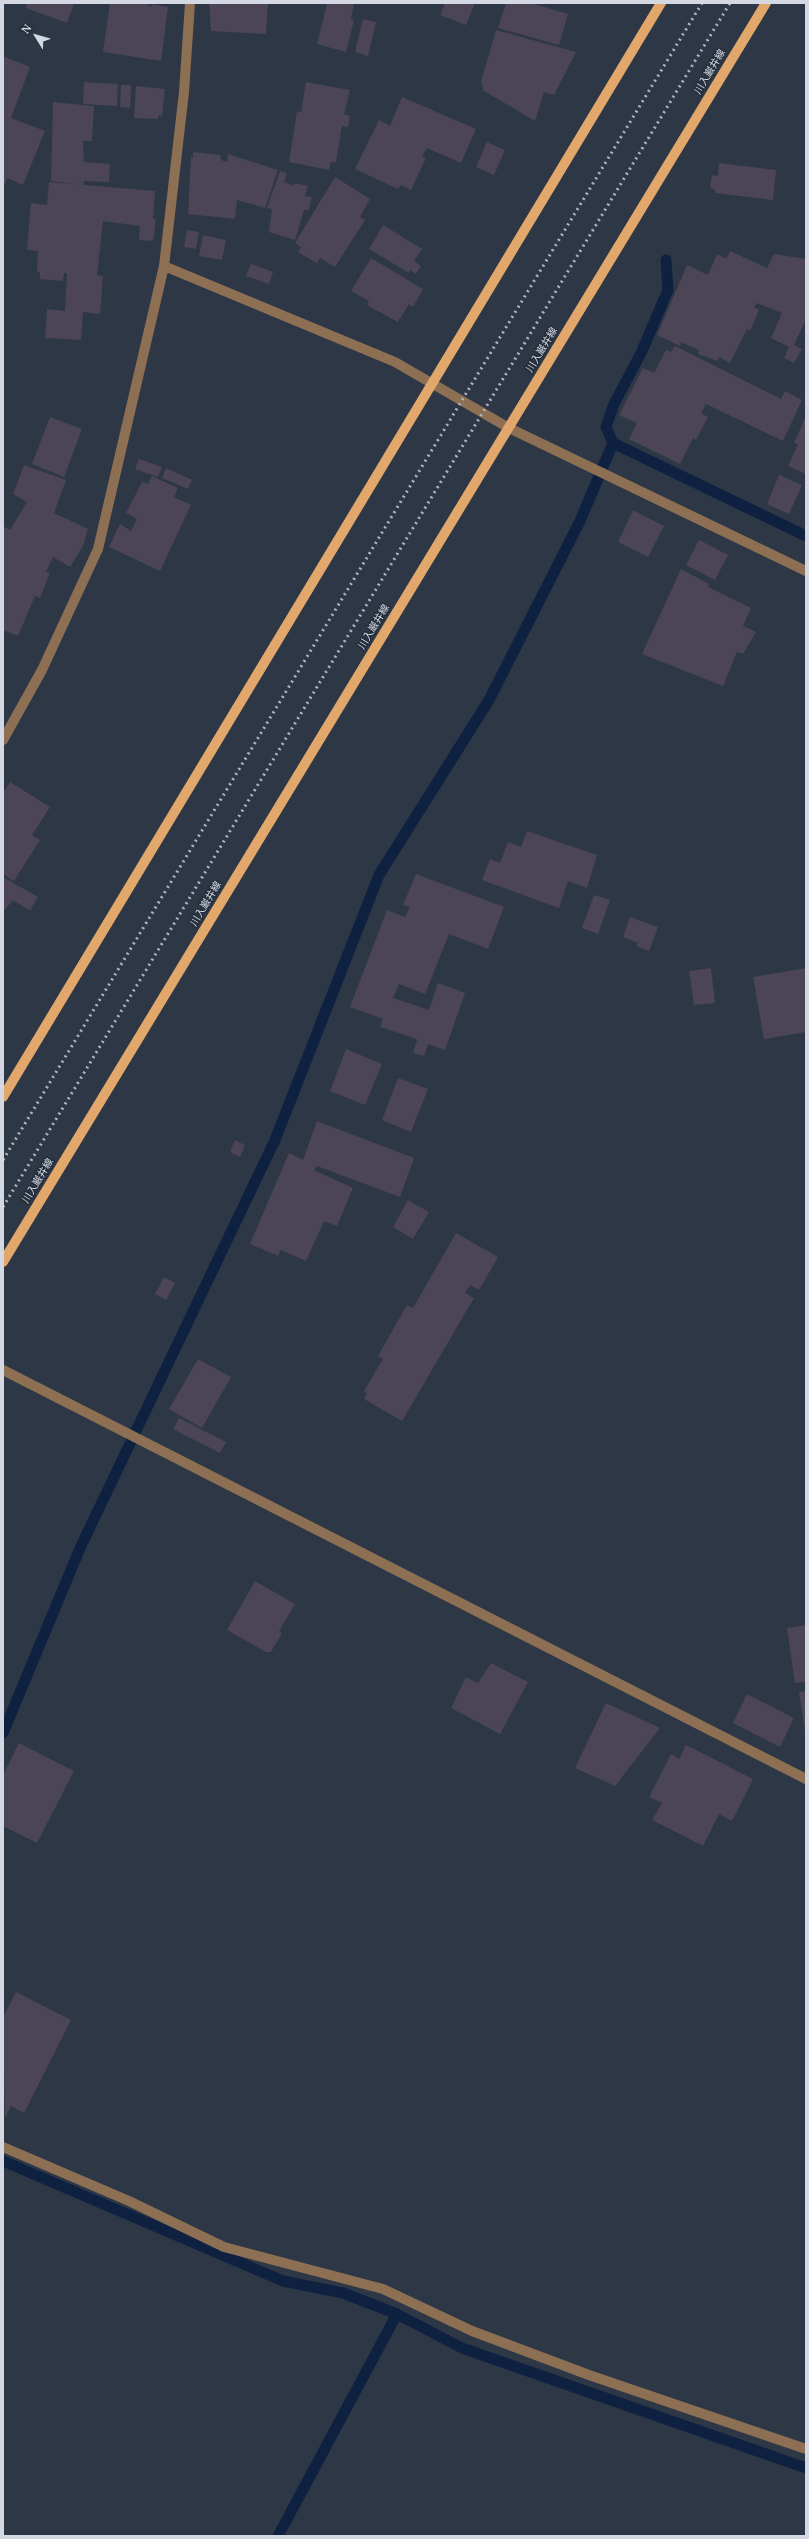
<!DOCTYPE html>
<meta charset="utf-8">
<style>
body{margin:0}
#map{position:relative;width:809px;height:2539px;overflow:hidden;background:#2e3746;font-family:"PT Serif",serif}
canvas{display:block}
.frame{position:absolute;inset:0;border:4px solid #d3d8e2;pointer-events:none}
.north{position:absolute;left:16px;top:16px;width:40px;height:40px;-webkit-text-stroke:3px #252d3b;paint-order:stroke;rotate:307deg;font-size:11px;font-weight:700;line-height:16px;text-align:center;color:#d3d8e2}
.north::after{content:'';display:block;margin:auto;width:14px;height:18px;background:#d3d8e2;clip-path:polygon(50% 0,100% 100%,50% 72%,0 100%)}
</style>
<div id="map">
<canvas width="809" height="2539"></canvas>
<div class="frame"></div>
<div class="north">N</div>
</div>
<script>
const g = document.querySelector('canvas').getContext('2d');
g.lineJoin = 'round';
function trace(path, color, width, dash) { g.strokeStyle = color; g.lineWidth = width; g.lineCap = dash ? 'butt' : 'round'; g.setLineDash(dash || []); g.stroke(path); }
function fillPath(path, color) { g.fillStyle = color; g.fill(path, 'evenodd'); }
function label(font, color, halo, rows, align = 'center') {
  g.font = font + ' "PT Serif","Noto Sans JP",serif'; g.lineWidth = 3; g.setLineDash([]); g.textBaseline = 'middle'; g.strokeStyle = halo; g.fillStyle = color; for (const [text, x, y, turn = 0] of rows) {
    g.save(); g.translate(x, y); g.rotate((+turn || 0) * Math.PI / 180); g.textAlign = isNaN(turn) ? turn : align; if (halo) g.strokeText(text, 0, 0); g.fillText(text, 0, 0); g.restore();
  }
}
trace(new Path2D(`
 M666,260L668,290L642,351L614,404L606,427L613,443L806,536
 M3,1733L81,1546L275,1140L379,875L489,700L580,521L613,443
 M3,2161L283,2281L343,2293L397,2314L462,2348L806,2468
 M278,2536L397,2314`), '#0f2140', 11);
fillPath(new Path2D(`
 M27,3H74L67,23L26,8Z
 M110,3H146L150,6H152L153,4L168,7L161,61L103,52Z
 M209,3H268L266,34L211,31Z
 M332,3H354L351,19L354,20L346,52L317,44L327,4Z
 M445,3H475L466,25L440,15Z
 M506,3H531L568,14L559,45L498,28Z
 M363,19L376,22L368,56L355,52Z
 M496,30L576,52L554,95L544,92L535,121L484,91L481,82Z
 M3,56L30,67L11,118L45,131L23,185L7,178L3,190Z
 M84,82L118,84L117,106L83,104Z
 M306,82L350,90L344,114L350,116L348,127L342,126L336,162H331L329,170L289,162L297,111L301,112Z
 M121,85H131L130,108L120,107Z
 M136,86L165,89L162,116L159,115L158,119L134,118Z
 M402,97L476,129L461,163L427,148L422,156L426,158L411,190L401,185L398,189L355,169L379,120L390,126Z
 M53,102L94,106L92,141H83L84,162L110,164L109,182L84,181L83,185L51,181Z
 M487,142L505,150L494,175L476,167Z
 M193,152L220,155L221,160L227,162L228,154L278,170L265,208L237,200L235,219L188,214L191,157L193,158Z
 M719,163L776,170L773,200L715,193V189L710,188L712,175L718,176Z
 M280,171L287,173L284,182L294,186L295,183L308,186L305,196L312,197L309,210H304L295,240L269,232L272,209L267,208Z
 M335,177L370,199L360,217L365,220L335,267L320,258L317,263L298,252L301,247L295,243Z
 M49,182L155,191L153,219H156L153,241L139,240L140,226L103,221L97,275L103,276L100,314L83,312L81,340L45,338L47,309L65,311L67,273H64L63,281L40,279V272H37L38,251L27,250L31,203L47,205Z
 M383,225L422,249L414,261L421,266L416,274L410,270L409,273L369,249Z
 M187,230L199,232L196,249L184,247Z
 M203,235L226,240L222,260L199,256Z
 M730,251L767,268L774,254L806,259V319L794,345L802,349L794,363L784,358L789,347L771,338L782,313L757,303L754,307L759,310L750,331L747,329L730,363L719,357L718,361L698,354L699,350L681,342L680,346L657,335L687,265L708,275L717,254L726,259Z
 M371,258L423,289L413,307L409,304L398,322L367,305L369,301L351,291Z
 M251,264L273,272L269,284L246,276Z
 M675,346L781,399L785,391L802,400L783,441L706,404L701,413L708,417L696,440L693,438L680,464L629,439L637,423L619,415L643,368L654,373L666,350L671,352Z
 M806,416V474L788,466L798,444L794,443Z
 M50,417L82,429L64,477L32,464Z
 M139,459L162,467L158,477L135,469Z
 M24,465L66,480L54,513L88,529L83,546L70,567L53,557L46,572L50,573L40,598L35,596L18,636L3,630V526L10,530L27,502L13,494Z
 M166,468L192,480L188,489L162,478Z
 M779,475L802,485L789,514L767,504Z
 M152,476L178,488L174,497L191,505L160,571L109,547L120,524L131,531L137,519L126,513L142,482L148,484Z
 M633,510L664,526L648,557L618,542Z
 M699,540L728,555L715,580L686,565Z
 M681,569L709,584L708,587L751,608L743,626L756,632L743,654L737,652L723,686L642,654Z
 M10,782L50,807L32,835L40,840L14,881L3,874V793Z
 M527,831L597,855L587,888L568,881L559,908L482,880L490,859L500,863L508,842L521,847Z
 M416,874L504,907L488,949L449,934L425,994L399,984L393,998L429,1010L438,983L465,993L445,1050L428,1044L424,1056L413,1053L417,1040L414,1038L380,1027L383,1019L350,1007L387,910L405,917L410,907L403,905Z
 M3,877L38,897L30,911L13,900L3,912Z
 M594,895L610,900L598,934L582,928Z
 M630,917L658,927L649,951L636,946L638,943L623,937Z
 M711,968L715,1003L694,1005L689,971Z
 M806,968V1032L764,1039L753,977Z
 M346,1049L382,1064L365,1105L330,1091Z
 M398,1078L428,1089L411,1132L382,1120Z
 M317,1121L414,1158L400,1197L317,1166L314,1170L353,1188L337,1226L324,1221L306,1261L281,1250L278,1256L250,1244L289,1153L303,1160Z
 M235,1140L245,1145L240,1157L230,1152Z
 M408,1200L429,1212L413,1239L393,1227Z
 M456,1233L498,1257L479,1290L470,1285L465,1293L474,1298L402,1421L364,1399L367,1394L364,1391L383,1359L378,1356L407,1305L413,1308Z
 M164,1277L175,1283L166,1300L155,1294Z
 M198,1359L231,1377L202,1428L169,1409Z
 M179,1418L226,1442L220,1453L173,1429Z
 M255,1581L295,1604L279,1631L282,1633L271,1652H266L227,1630Z
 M806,1625V1682L795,1683L787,1628Z
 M491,1663L528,1682L500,1734L451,1708L466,1677L478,1683Z
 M806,1691V1731H805L799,1692Z
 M747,1694L794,1718L780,1747L733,1723Z
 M606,1703L660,1728L615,1786L575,1768Z
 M19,1743L74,1771L37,1843L3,1826V1775Z
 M686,1745L753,1779L732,1821L719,1814L703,1846L652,1820L662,1803L649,1797L671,1754L679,1759Z
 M16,1992L71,2020L24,2113L11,2106L5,2118L3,2017Z`), '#4b4556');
trace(new Path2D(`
 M164,266L395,362L509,428L806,571
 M3,740L42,670L98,549L164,266L184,92L190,3
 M3,1370L806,1779
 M3,2147L129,2201L224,2247L383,2289L472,2331L589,2375L806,2449`), '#8d7053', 10);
trace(new Path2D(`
 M3,1097L661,3
 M3,1262L766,3`), '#e2a76a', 10);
trace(new Path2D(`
 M3,1160L702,3
 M3,1207L730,3`), '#aeb4bf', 3, [2, 4]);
label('10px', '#d3d8e2', '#252d3b', [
 ["川入巌井線",710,72,-59],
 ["川入巌井線",542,350,-59],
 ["川入巌井線",374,627,-59],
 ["川入巌井線",206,904,-59],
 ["川入巌井線",38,1181,-59]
]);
</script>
